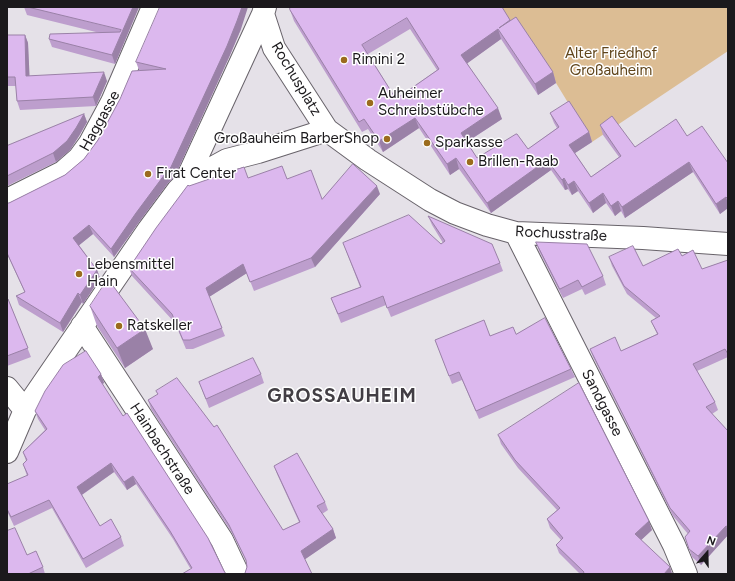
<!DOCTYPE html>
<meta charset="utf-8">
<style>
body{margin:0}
#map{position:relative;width:735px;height:581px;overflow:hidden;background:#e5e1e8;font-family:Figtree,sans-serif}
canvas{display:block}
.frame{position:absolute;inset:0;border:8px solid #1b191c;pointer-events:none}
.north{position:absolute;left:687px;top:533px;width:40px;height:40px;-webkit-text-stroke:3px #fff;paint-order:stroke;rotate:20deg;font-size:11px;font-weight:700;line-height:16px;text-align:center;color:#1b191c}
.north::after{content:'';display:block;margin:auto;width:14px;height:18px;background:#1b191c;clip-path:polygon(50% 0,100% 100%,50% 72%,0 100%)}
</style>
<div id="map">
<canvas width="735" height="581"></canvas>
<div class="frame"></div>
<div class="north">N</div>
</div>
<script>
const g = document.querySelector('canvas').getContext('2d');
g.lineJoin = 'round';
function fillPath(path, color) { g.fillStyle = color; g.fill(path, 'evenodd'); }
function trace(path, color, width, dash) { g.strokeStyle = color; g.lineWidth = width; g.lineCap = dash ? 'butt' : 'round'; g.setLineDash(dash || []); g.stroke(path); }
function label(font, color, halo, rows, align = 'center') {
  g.font = font + ' Figtree,sans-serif'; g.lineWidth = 3; g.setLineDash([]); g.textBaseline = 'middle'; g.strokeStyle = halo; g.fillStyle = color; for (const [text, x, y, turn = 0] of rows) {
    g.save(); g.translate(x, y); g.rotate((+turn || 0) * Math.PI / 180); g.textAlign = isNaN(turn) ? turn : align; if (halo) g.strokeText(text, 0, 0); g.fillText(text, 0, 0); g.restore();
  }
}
fillPath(new Path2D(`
 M499,7H728V51L592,142L556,83L520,27L514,30Z`), '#dcbd94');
const street = new Path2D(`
 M263,14L274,48L327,130L368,160L430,200L455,213L487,225L516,233L643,238L728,244
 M185,183L263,14L265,7
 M7,200L63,172L79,158L90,143L112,102L153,7
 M516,233L674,545L686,574
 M82,326L222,540L238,574
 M7,388L25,410
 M7,452L25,410L149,229L178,190L185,183L227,160L258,152L327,130`);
trace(street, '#68636a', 24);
trace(street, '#fff', 22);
fillPath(new Path2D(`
 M24,7H139L115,64L52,47L49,39L100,33L27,15Z
 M290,10L510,20L553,72L556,83L538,95L501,39L467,63L502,119L467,142L477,158L528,149L557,128L554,123L550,113L589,132L592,142L575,153L591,177L619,157L603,135L600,125L635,147L687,136L728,163V208L720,214L693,172L625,218L621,211L615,216L606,203L593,213L578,191L572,195L568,189L565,190L551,170L491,213L459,169L450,175L419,128L383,152L368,129L362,132L294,21ZM410,29L437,70L396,99L368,54Z
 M241,29L230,55L175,176L168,183L139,222L114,257L93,234L79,245L97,270L100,278L83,304L82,302L63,332L19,305L16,296L25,293L7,254V203H9L65,175L84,159L98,140L141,71L139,70L136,62Z
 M7,35H25L28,43L29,76L107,81L96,106L20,110L17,101L16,86H7Z
 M84,114L87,122L79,136L70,150L56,162L7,186V146Z
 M248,178L287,179L322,199L380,194L315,267L254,291L247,273L209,297L225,336L193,349H186L175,323L132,276L129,268L189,186Z
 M428,216L500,263L503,271L391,317L386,305L341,323L331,298L360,287L343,243L441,244L443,243L432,225Z
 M536,242L603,276L606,285L585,295L582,289L563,298L539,251Z
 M682,256L702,269L728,260V357L697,371L715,402L718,410L712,414L728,431V535L701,565L692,557L685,537L688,534L673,516L593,357L590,349L621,351L657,334L651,321L656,318L627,294L612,266L609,257L643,266Z
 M7,299H8L31,357L7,366Z
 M90,306L153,349L125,368L97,326Z
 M516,334L571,369L575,377L479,419L462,380L452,384L435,340Z
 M101,374L104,383L102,384L224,571L190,568L173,539L136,484L127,490L114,472L82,495L100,526L121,537L124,546L86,568L52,508L14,526L7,511V484L27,476L23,464L26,461L23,452L45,430L38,419L35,411Z
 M261,374L264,383L209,408L199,382Z
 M156,391L283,530L299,522L277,474L274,466L325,502L328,510L322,514L333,529L336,538L305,559L245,573L247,567V563L232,533L151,409L148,400L158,395Z
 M498,435L652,530L641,540L670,567L672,574H580L559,553L556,545L561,540L550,528L547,519L557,510L518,468L501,444Z
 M27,555L43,567L45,574H7Z`), '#bd9ecd');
fillPath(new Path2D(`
 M133,7H139L115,64L112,55Z
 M242,7H248L241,29L230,55L175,176L168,183L139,222L114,257L111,249Z
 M498,29L501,39L465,65L461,55Z
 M25,35L28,43L30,85L26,76Z
 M104,72L107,81L96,106L93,97Z
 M553,72L556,83L538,95L535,84Z
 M498,108L502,119L465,143L461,133Z
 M84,114L87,122L79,136L70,150L56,162L53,153Z
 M415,118L419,128L383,152L379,141Z
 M589,132L592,142L572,155L569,145Z
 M456,158L459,169L450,175L447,164Z
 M547,160L551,170L491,213L487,203Z
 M689,162L693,172L625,218L622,207Z
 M564,178L568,189L565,190L562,180Z
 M574,181L578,191L572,195L568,185Z
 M377,186L380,194L315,267L311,258Z
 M603,193L606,203L593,213L589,203Z
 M726,197L728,204V208L720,214L716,204Z
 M618,201L621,211L615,216L611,206Z
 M89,225L93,234L77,247L73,238Z
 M243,264L247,273L209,297L206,288Z
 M97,270L100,278L83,304L80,295Z
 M78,293L82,302L63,332L60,323Z
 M145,329L153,349L125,368L117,348Z
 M101,374L104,383L101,385L98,377Z
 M111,463L114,472L80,496L77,487Z
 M133,476L136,484L127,490L124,482Z
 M649,521L652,530L638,543L635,534Z
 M726,526L728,530V535L701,565L698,556Z
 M333,529L336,538L304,560L301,551Z
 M670,567L672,574H664Z`), '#9a81a7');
const building = new Path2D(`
 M28,7H133L112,55L49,39L50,34L120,32L121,30Z
 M160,7H242L237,21L227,46L171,167L165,174L136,213L111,249L89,225L73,238L97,270L80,295L78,293L60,323L16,296L25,292L7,253V203H9L65,175L84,159L98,140L120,99L132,71L166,69L136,62Z
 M290,7H502L510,20L499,28L516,17L553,72L535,84L498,29L461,55L498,108L461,133L477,158L516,134H517L528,149L559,127L550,113L569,101L589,132L569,145L591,177L621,156L600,125L612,116L635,147L676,119L687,136L702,126L728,163V199L726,197L716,204L689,162L622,207L618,201L611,206L603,193L589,203L574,181L568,185L564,178L562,180L547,160L487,203L456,158L447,164L415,118L379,141L364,119L359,122L290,10ZM407,18L439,69L396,99L362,45Z
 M7,35H25L26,76L104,72L93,97L17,101L15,77H7Z
 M84,114L76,128L67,141L53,153L7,176V146Z
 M353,164L377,186L311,258L250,282L243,264L206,288L222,328L190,340H183L172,314L129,268L156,228L188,185L189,186L244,167L248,178L282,166L287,179L311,170L322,199Z
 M409,215L441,244L445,241L428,216L492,244L500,263L387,308L383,296L338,314L331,298L361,287L343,243Z
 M536,242L587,244L603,276L582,287L578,280L560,289Z
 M633,246L643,266L678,249L682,256L693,250L702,269L728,260V354L725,349L693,364L715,402L706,407L728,431V527L726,526L698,556L689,549L685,537L690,531L670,508L590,349L615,337L621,351L658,334L651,321L660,316L624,286L609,257Z
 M108,279L145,329L117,348L90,306Z
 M7,299H8L28,348L7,356Z
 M545,318L571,369L476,411L459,372L449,376L435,340L484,320L490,336L513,327L516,334Z
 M86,351L101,374L98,377L123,416L127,413L208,538L224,571L226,574H182L192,568L170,531L133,476L124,482L111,463L77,487L100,526L111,519L121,537L83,559L49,500L11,517L7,509V484L28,475L23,464L27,460L23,452L47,429L35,411L45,391L63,365Z
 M253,358L261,374L206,399L199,382Z
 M177,378L214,427L217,425L283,530L300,522L274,466L297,453L325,502L317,506L333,529L301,551L312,574H244L245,573L247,567L246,560L229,525L148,400L158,394L156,391Z
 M579,383L649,521L635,534L670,567L664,574H583L584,572L556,545L563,538L547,519L560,508L515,460L498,435Z
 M15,528L27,555L36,551L43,567L28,574H7V531Z`);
fillPath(building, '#dcb8ee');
trace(building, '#9a81a7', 1);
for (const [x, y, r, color] of [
 [344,60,4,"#9b6b1d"],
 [370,103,4,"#9b6b1d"],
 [387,139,4,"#9b6b1d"],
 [427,143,4,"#9b6b1d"],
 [470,162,4,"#9b6b1d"],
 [148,174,4,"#9b6b1d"],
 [79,274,4,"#9b6b1d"],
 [119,326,4,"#9b6b1d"]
]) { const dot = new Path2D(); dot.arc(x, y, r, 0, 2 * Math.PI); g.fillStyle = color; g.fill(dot); trace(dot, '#fff', 1.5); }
label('15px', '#60451b', '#fff', [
 ["Alter Friedhof",611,54],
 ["Großauheim",611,71]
]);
label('15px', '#1b191c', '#fff', [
 ["Rimini 2",352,60],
 ["Auheimer",378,94],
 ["Schreibstübche",378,111],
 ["Großauheim BarberShop",379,139,"right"],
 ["Sparkasse",435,143],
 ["Brillen-Raab",478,162],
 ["Firat Center",156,174],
 ["Lebensmittel",87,265],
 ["Hain",87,282],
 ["Ratskeller",127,326]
], 'left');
label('15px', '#1b191c', '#fff', [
 ["Rochusplatz",296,79,59],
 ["Haggasse",100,121,-61],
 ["Rochusstraße",561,234,3],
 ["Sandgasse",602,403,63],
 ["Hainbachstraße",162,449,57]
]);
g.letterSpacing = '1px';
label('bold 19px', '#423e44', '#fff', [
 ["GROSSAUHEIM",342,396]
]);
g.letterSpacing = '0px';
</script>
